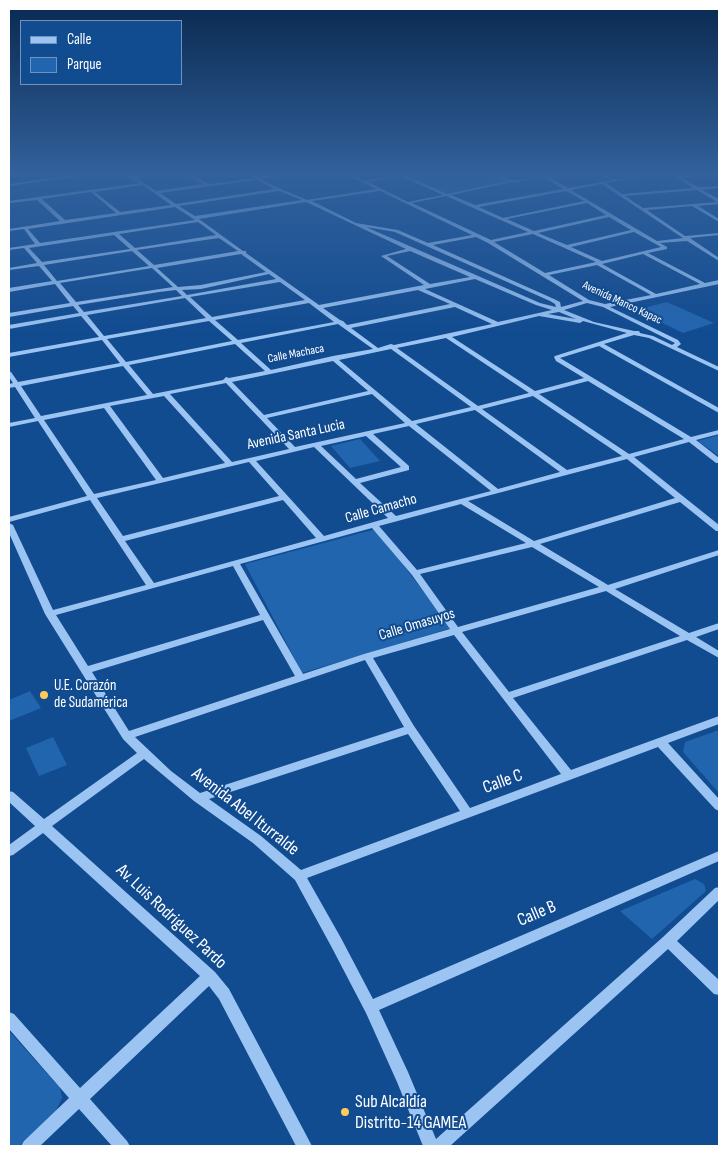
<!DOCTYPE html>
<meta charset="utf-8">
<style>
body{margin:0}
#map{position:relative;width:728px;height:1155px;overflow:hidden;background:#114b90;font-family:"Sofia Sans Condensed",sans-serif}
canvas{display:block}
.frame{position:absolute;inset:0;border:10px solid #fff;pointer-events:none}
.legend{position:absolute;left:20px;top:20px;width:162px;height:65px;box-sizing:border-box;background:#114b90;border:1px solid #7093bc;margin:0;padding:6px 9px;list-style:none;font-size:15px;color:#fff}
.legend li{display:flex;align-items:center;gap:10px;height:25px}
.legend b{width:25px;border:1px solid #7093bc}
</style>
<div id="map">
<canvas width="728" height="1155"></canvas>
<div class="frame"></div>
<ul class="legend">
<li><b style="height:6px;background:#9bc4f3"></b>Calle</li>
<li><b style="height:14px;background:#2265af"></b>Parque</li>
</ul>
</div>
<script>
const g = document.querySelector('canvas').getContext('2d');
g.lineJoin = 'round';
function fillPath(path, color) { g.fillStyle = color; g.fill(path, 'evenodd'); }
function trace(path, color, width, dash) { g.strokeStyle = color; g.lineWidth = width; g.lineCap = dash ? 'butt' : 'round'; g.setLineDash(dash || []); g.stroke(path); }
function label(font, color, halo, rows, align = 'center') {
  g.font = font + ' "Sofia Sans Condensed",sans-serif'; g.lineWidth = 4; g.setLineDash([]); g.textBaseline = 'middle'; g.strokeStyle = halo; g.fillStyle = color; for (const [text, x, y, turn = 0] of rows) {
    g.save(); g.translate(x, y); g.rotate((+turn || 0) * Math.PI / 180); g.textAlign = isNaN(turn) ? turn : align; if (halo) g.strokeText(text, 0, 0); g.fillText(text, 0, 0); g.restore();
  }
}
fillPath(new Path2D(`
 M403,174H492L511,181L447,194Z
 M667,302L714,323L683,333L636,310Z
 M719,435V456L698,441Z
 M360,439L380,461L350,468L331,446Z
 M376,529L451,628L302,673L245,564Z
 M30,691L41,708L9,721V700Z
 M719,730V793L683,752L685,742Z
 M53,737L67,765L39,776L26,748Z
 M695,879L704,884L706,891L652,939L620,911Z
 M9,1031L60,1088L62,1098L56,1111L19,1146H9Z`), '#2265af');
fillPath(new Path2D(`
 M82,174H96L9,186V184Z
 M122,174H128L133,176L153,174L136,178L156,191L204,184L184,174H190L209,184L254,178L249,174H254L258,177L280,174H294L261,179L276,187L307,200L376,189L345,174H351L364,181L403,174L447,194L508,181L493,174C501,174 506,179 513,180C520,181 538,174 549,174L546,175L568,188L612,180L598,174C605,174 612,179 618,179C630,179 640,174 652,174L606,183L622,194L693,188L670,174L678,176L718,174L682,178L698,187L719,186V188L702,190L719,199V204L698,206L719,219V222L692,206L647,210L685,236L719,233V235L690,238L719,258V261L687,241L660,243L667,247V249L648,253L705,283L719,280V284L610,307L678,340L681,344L677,347L719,367V371L649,338L634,335L604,344L719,408V413L599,346L560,358L691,437L719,430V434L696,440L719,458V463H716L689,442L634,457L719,525V531H716L680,502L540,544L608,585L719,550V555L615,589L689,633L719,623V629L696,637L719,651V658L687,640L513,698L571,770L719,716V724L668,743L719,799V811L715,809L658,747L307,878L341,938L373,999L719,851V861L379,1010L408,1072L436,1139L663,937L715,888L719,887V900L677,941L719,980V995L714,994L668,949L450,1146H423L397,1082L366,1013L331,946L295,880L253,843L194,801L144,759L52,826L215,972L229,989L312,1146H296L219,999L209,986L90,1099L127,1141L130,1146H112L79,1109L40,1146H21L24,1141L69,1098L9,1029V1012L14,1014L80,1088L200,976L43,833L13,855L9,856V845L35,826L9,802V791L13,792L44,819L137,753L123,739L45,614L9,533V523L13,525L53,610L146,585L90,500L9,522V517L87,496L38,421L9,427V423L35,418L15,387L9,388V384L13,383L9,377V371L11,372L18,382L120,363L102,340L9,357V353L99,337L81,316L9,329V325L79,313L73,306L9,317V313L70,303L55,284L9,292V288L52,281L39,266L9,270V268L37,263L24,248L9,250V248L35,244L24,229L9,231V229L60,221L37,200L9,203V201L140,183ZM400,176L443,195L408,202L368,182ZM542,176L563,189L475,205L451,195L512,182L515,183L517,182ZM257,180L274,189L176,204L160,193ZM602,184L683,238L657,241L571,190ZM143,185L171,205L120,212L95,192ZM697,190L717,202L643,208L625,196ZM279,191L302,200L195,216L179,206ZM380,191L472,235L428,243L398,230L356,223L312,201ZM566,191L584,201L503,218L479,207ZM91,192L116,213L65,220L42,199ZM446,196L528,232L491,240L412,203ZM306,202L406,249L381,256L424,285L319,305L246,253V251H243L199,219ZM587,203L606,215L534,231L507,219ZM175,207L195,220L40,243L28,229ZM609,217L631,230L567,245L538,233ZM198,222L216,235L135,248L119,234ZM366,227L395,232L550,301L555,304L556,307L540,303ZM634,232L661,247L602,261L571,247ZM533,234L596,262L545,273L494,242ZM114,235L130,249L42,262L29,248ZM476,237L488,243L583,301L561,307L560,302L554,299L433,245ZM219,238L238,251L154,265L137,250ZM132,251L149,266L57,281L44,265ZM410,251L470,277L430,284L387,256ZM241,254L266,272L201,285L178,287L157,268ZM643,254L700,284L656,294L602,264ZM597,265L651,295L605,304L589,300L549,275ZM152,268L173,287L76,302L60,283ZM269,274L276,279L187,295L182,290L201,289ZM475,279L536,305L552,310L498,322L425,289ZM280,282L305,300L212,317L190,297ZM176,290L182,296L84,312L78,305L159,292ZM418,290L450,304L347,325L343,321L340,320L323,308ZM185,298L206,318L104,336L87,315ZM309,303L334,322L238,340L215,320ZM587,303L603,307L675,343L672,345L653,336L640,333L639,331H634L594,322L564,310ZM455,307L492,324L394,345L391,344L378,348L351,328ZM559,312L576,319L548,314ZM539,316L580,323L583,321L627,333L555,356L554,357L556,361L584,378L535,391L452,337ZM209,321L232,341L126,362L107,339ZM338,324L373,349L333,356L271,370L241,343ZM446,338L529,393L478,406L397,348ZM235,344L265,371L229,378L226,377L223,380L153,394L129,365ZM391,349L471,407L412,421L339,360ZM333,361L368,391L264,415L232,382ZM123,366L147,395L41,416L21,386ZM588,381L684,439L629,454L539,394ZM226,383L289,449L232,462L170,394ZM372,394L405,423L295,447L267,418ZM164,396L225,463L163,478L110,406ZM533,396L622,456L567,470L482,409ZM104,408L156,480L94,494L44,420ZM475,410L560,472L498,489L416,424ZM409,426L491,491L396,516L360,483L409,470V466L373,434ZM366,436L401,467L356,479L321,446ZM314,447L388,518L324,536L256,461ZM627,459L675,498L534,541L468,501ZM249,462L279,496L123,536L97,498ZM283,500L316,538L154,583L125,541ZM461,504L526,543L417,570L379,526ZM372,528L412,575L450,629L364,654L303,674L240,564ZM532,547L599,587L458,627L420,574ZM233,566L260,615L88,666L56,615ZM606,591L680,636L509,692L462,632ZM263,620L295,676L129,731L92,672ZM454,635L561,774L470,808L414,726L373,658ZM365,660L404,727L200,793L171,771L135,737ZM408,734L460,811L301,870L261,836L209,799Z`), '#9bc4f3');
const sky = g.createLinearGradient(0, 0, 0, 336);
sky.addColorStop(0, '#09294f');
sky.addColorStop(0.52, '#32619c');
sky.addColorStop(1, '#32619c00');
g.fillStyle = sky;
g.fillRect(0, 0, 728, 336);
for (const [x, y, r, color] of [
 [44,695,5,"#ffcc5c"],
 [345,1112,5,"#ffcc5c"]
]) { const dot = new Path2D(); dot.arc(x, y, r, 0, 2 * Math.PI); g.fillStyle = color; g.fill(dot); trace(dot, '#114b90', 2); }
label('12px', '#fff', '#114b90', [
 ["Avenida Manco Kapac",622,303,25],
 ["Calle Machaca",296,354,-11]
]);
label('15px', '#fff', '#114b90', [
 ["Avenida Santa Lucia",296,435,-12],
 ["Calle Camacho",381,509,-16],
 ["Calle Omasuyos",417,625,-17]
]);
label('15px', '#fff', '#114b90', [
 ["U.E. Corazón",54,686],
 ["de Sudamérica",54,703]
], 'left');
label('18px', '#fff', '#114b90', [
 ["Calle C",503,782,-20],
 ["Avenida Abel Iturralde",245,812,38],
 ["Calle B",537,914,-23],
 ["Av. Luis Rodriguez Pardo",171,917,43]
]);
label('18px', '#fff', '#114b90', [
 ["Sub Alcaldía",355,1102],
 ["Distrito-14 GAMEA",355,1123]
], 'left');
</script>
